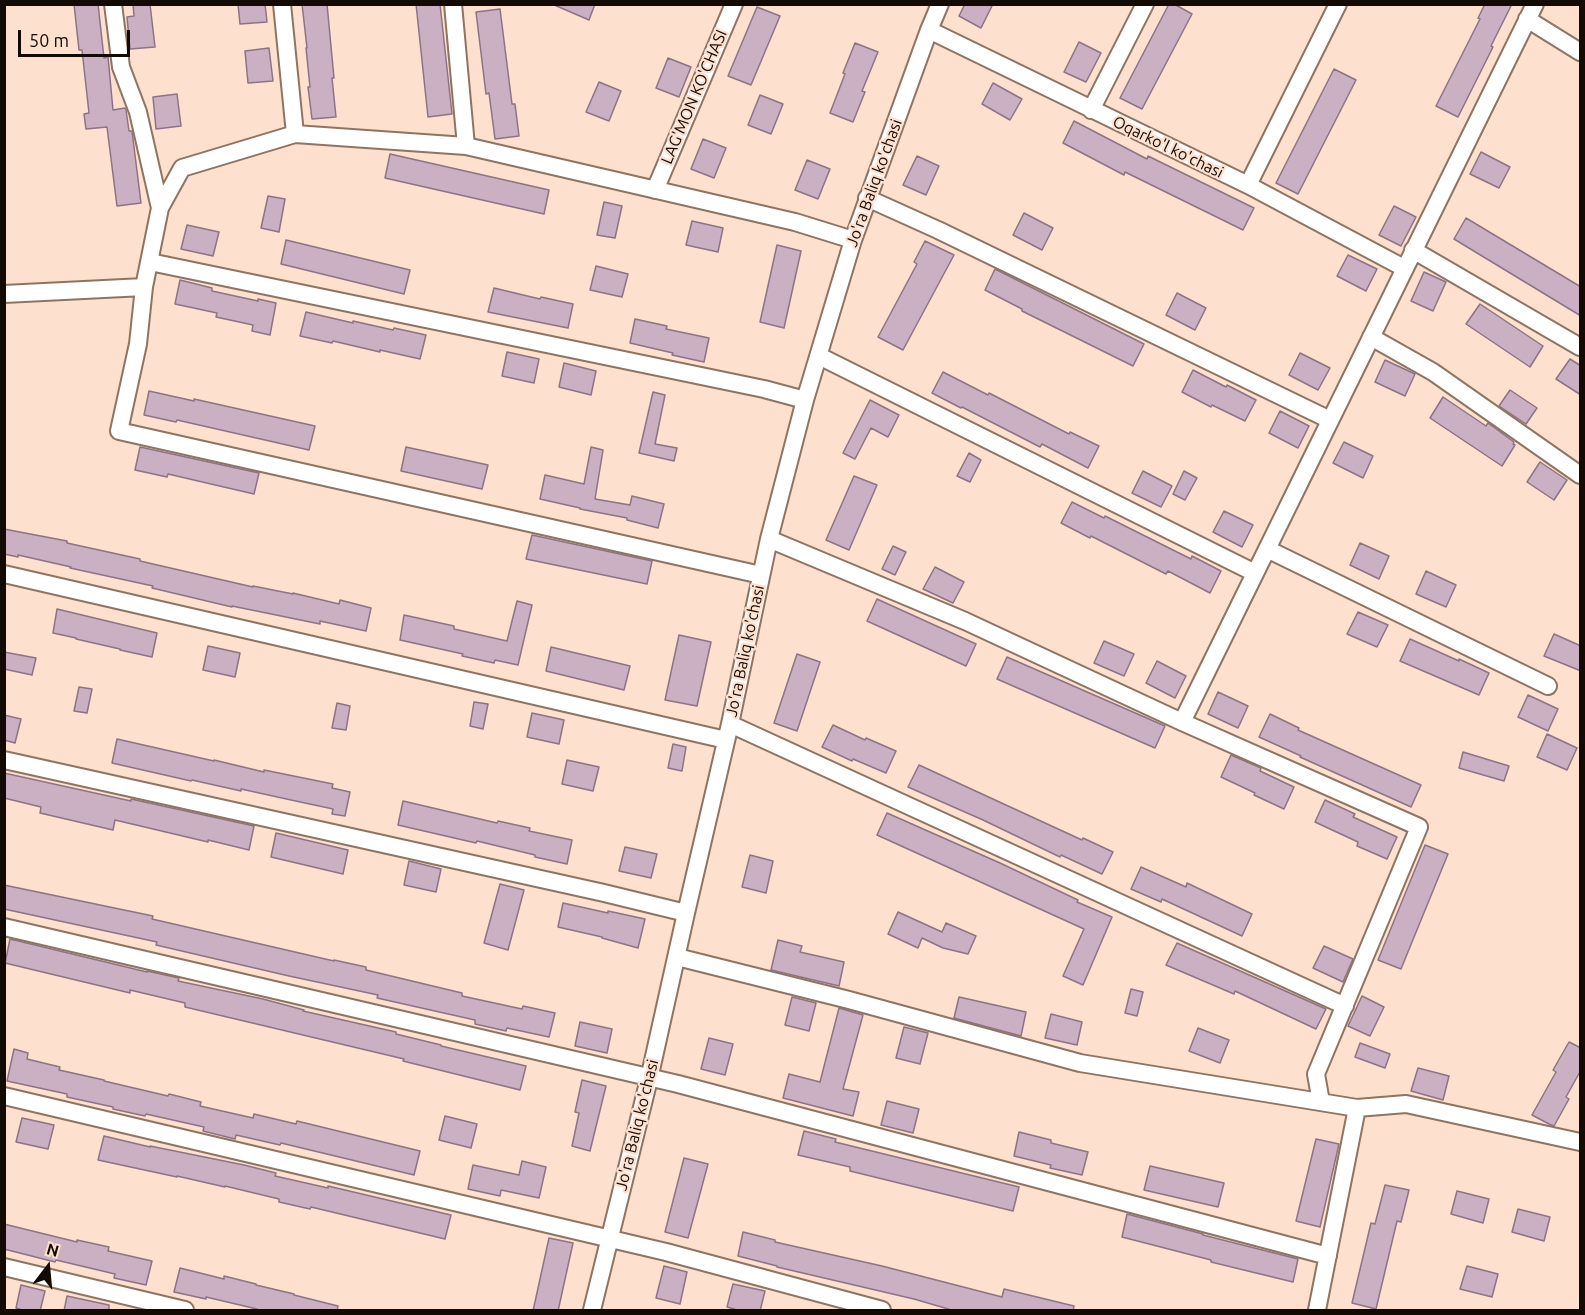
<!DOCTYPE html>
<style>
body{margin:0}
#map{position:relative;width:1585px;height:1315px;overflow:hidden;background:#fde0cd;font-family:Ubuntu,sans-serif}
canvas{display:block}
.frame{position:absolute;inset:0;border:6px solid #130a04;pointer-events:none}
.north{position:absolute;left:18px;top:1237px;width:60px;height:60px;-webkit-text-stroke:4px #fde0cd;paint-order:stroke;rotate:16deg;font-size:16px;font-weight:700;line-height:24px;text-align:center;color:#130a04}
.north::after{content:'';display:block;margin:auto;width:21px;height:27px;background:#130a04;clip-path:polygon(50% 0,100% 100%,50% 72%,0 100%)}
.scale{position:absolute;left:18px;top:30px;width:112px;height:27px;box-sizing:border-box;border:3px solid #130a04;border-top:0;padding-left:8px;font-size:18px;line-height:21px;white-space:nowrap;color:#130a04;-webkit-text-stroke:4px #fde0cd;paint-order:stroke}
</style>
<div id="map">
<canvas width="1585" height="1315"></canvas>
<div class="frame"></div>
<div class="north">N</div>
<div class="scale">50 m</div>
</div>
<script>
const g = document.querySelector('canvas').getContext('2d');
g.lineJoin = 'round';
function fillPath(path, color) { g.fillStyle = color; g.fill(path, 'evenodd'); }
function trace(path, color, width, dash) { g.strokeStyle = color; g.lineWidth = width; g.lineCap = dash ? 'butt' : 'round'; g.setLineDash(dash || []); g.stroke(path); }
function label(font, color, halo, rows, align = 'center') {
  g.font = font + ' Ubuntu,sans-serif'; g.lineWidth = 4.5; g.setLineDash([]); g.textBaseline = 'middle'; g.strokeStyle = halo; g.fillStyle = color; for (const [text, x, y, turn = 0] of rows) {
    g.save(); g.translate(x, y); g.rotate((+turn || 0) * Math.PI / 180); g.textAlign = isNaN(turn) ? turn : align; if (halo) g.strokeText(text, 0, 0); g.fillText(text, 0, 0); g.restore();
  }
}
const building = new Path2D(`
 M74,4H98L104,58L108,57L113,110L125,108L126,110L129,131H132L141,203L117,206L107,127L86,129L84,114L89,113L82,50H79Z
 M133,4H150L155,47L130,49L127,17L134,16Z
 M238,4H265L267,22L240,24Z
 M302,4H327L334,78H332L336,117L312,119L308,87H310L306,48H307Z
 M416,4H440L452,114L428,117Z
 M552,4H595L589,20Z
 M965,4H993L981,28L959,16Z
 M1169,4H1174L1192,14L1142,109L1120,98Z
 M1485,4H1512L1491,46L1493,47L1458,117L1436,106L1480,19L1478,18Z
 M757,7L780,16L751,85L728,76Z
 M500,9L512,104H515L519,136L495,139L489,93L486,94L476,12Z
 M1079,42L1101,53L1086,82L1064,72Z
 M855,43L878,52L862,91L865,92L853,122L830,113L845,74L843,73Z
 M269,48L273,81L248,83L245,51Z
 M668,58L691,67L679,97L656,88Z
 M1334,69L1356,80L1298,194L1276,183Z
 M599,82L621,91L609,121L586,112Z
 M993,83L1022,99L1010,120L982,104Z
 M177,94L181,126L156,129L153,97Z
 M760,95L783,104L771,134L748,125Z
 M1074,121L1147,159L1148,156L1254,208L1243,230L1125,172L1124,175L1063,143Z
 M703,139L726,148L714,178L691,169Z
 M1481,152L1510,167L1499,188L1470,174Z
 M390,154L549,190L544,214L385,178Z
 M917,156L939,166L926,195L903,185Z
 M807,160L830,169L818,199L795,190Z
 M268,196L285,199L279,232L261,228Z
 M604,202L622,206L615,238L597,235Z
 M1394,206L1416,217L1401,246L1379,235Z
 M1024,213L1053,228L1042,250L1013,235Z
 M1466,218L1581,287V316L1454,239Z
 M692,221L723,228L718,252L686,245Z
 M187,225L219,232L213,256L181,249Z
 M286,240L410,270L404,294L281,264Z
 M925,241L954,255L903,350L878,337L917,264L914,262Z
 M777,245L801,251L784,328L760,322Z
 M1348,255L1377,269L1366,291L1337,276Z
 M596,266L628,274L622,297L590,290Z
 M995,269L1144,344L1133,366L1022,311V309L985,290Z
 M1424,272L1446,282L1433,311L1411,301Z
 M180,280L212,288V291L258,301V299L276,303L270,335L252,331L253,325L216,317L217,313L175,304Z
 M494,288L540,299L541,297L573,304L568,328L488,312Z
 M1177,293L1206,308L1195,330L1166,315Z
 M1480,304L1543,346L1530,367L1466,324Z
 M306,312L353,323V321L393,330L394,328L426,335L420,359L380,350V352L333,341L332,343L300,336Z
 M635,319L667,326L666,329L709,338L704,362L672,355L673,353L630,343Z
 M507,352L539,359L534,383L502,376Z
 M1300,353L1330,368L1318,390L1289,375Z
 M1570,359L1581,366V395L1556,379Z
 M1385,360L1415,374L1405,396L1375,382Z
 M564,363L596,371L591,395L559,387Z
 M1193,370L1226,387L1227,385L1256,400L1245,421L1212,405L1211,407L1182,392Z
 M943,372L988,395L989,393L1069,434L1070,432L1099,446L1088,468L1042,444L1040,447L962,407L961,408L932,393Z
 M1510,390L1537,408L1526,424L1499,406Z
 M149,391L194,401V399L315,426L309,450L177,420L176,422L144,415Z
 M653,392L665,395L655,444L677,448L674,461L639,453Z
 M1443,397L1486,426L1488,423L1514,442L1513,444L1515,445L1502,466L1430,418Z
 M870,400L899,415L888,437L871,428L855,459L843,453Z
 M1280,411L1309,426L1298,448L1269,433Z
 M1344,442L1373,456L1363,478L1333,463Z
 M140,447L259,473L254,494L168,474L167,477L135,470Z
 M406,447L488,465L482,489L401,471Z
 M591,447L603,450L595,499L630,505L632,496L664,504L658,528L627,520V518L580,509V508L540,499L545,475L584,484Z
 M969,453L981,460L970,482L957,476Z
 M1540,462L1567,480L1554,500L1527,482Z
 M1143,471L1172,486L1161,507L1132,493Z
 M1184,471L1197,478L1185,500L1173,494Z
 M854,476L877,485L849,550L826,540Z
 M1072,502L1104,518L1105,516L1191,559L1192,556L1221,571L1210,593L1168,571L1166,574L1091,536L1090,538L1061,523Z
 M1224,511L1253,525L1242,547L1213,532Z
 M4,529L67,541V543L140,559V561L253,587V586L293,594V593L339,604L340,600L371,608L366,631L320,621V624L232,606V607L152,588L153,586L70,568L71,567L18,555V557L4,554Z
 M532,535L652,561L647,584L526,559Z
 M1360,543L1389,556L1379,579L1350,565Z
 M893,546L906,552L895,575L882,569Z
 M935,567L964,582L953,603L923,589Z
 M1426,571L1456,585L1446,607L1416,594Z
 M877,599L976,644L966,666L867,621Z
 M517,601L532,605L518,665L495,660L494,663L462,656L463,654L400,640L404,615L454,626V629L507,641Z
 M57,609L157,633L152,657L120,650V649L76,639V638L53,633Z
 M1358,612L1388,625L1377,647L1347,634Z
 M1554,634L1581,646V671L1544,656Z
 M679,635L711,642L697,706L665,700Z
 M1410,639L1459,661V659L1489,673L1479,695L1400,661Z
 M1104,641L1134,654L1124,676L1094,663Z
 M208,646L240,653L235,677L203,670Z
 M551,647L630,666L624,690L546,671Z
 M4,652L36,658L32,675L4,669Z
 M797,654L820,662L797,731L774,723Z
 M1007,657L1165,726L1155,748L997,679Z
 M1157,661L1186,676L1175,698L1146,683Z
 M79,687L92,689L87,713L74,711Z
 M1218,692L1248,706L1238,728L1208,714Z
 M1528,695L1558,709L1548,731L1518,717Z
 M474,702L488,704L483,729L470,726Z
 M337,703L350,706L346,730L332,728Z
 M532,713L564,720L559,744L527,737Z
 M1270,714L1299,728L1298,730L1421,785L1411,807L1300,757L1301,756L1259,737Z
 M4,715L21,719L15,743L4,740Z
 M833,725L865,740L866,738L896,751L886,773L853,759L852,761L822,747Z
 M1547,734L1577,748L1567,770L1537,757Z
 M117,739L214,761V760L264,772V770L333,784L332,788L350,792L345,816L332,814L333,809L291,800L241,789V791L192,780L191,781L112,763Z
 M673,744L686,747L682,771L668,768Z
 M1463,752L1509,766L1504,781L1459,768Z
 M1231,755L1261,768L1260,771L1294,787L1284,809L1254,795L1255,793L1221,777Z
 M567,760L599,767L593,791L562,784Z
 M919,765L1082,840L1083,838L1113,852L1102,874L1061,855L1060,857L983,820L908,787Z
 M4,773L131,801V799L254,826L249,850L208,840V842L115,820L113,830L40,813L41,807L4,798Z
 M1325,800L1355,814L1353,817L1397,837L1387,859L1357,846L1358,842L1315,822Z
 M403,801L497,823L498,821L530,828L529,831L572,840L567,864L535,857V855L477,841L476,843L398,825Z
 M887,813L1000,863L1078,900L1077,902L1112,917L1083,985L1063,976L1084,929L877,835Z
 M276,833L348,850L343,874L271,857Z
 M1425,845L1448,854L1401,969L1378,960Z
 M625,847L657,854L651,878L619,871Z
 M750,855L773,861L766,893L742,887Z
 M409,861L441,869L436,892L404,885Z
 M1141,867L1186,887L1187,883L1252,914L1242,936L1162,899L1161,902L1131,889Z
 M500,884L524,890L508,950L484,943Z
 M4,885L153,916L152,919L334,961V960L366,967V970L462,993V996L522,1009L523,1006L555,1013L549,1037L507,1028L506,1031L475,1024V1020L377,998L378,995L289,976L156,945L157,942L4,909Z
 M563,903L608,913V911L645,919L638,948L602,938V937L558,927Z
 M898,912L942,932L946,923L976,936L968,954L943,948L922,938L918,948L888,934Z
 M10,939L147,972V971L179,978L178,981L263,999L304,1010L303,1011L396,1032V1034L441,1045V1046L526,1066L520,1090L403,1061L404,1059L185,1007V1003L130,990V993L5,963Z
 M778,940L802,946L800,952L844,962L839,986L771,970Z
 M1177,943L1326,1009L1316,1029L1235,991L1234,994L1166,965Z
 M1324,946L1353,959L1343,982L1313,968Z
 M1131,989L1143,992L1137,1016L1125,1013Z
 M1362,996L1384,1007L1370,1036L1348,1026Z
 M792,997L816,1003L809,1031L785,1025Z
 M959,997L1026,1012L1021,1036L954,1018Z
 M839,1008L863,1015L843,1089L859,1092L853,1116L783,1098L789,1074L820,1082Z
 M1051,1014L1082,1022L1077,1045L1045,1038Z
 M580,1022L612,1029L607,1053L575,1046Z
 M904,1027L928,1033L920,1064L896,1058Z
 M1198,1028L1229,1040L1220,1063L1189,1051Z
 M709,1038L733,1044L725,1075L701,1069Z
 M1569,1042L1581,1048V1070L1566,1097L1569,1099L1554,1126L1549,1124L1532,1115L1556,1072L1553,1070Z
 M1360,1043L1390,1054L1385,1068L1355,1057Z
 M14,1049L28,1053L27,1059L60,1067L59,1070L104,1080V1081L168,1096L169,1094L201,1102L200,1106L253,1118L254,1114L296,1124L297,1121L420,1151L414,1175L281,1143L280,1145L236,1135L235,1139L203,1131L204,1127L146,1114L145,1116L113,1109V1107L67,1097V1094L7,1081Z
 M1418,1068L1449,1076L1443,1100L1411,1091Z
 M582,1080L606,1086L590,1151L572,1146L579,1113L575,1112Z
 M887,1101L919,1109L913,1133L881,1125Z
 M445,1116L477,1124L471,1148L439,1140Z
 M22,1118L54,1125L48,1149L16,1142Z
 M804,1131L836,1139L835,1142L1019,1187L1013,1211L850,1171V1167L798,1155Z
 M1019,1132L1051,1140V1143L1088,1152L1082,1175L1050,1168L1051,1165L1014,1156Z
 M104,1136L150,1147V1146L244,1165L276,1173L275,1176L328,1188V1186L451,1215L445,1239L311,1207L310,1209L279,1202V1199L225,1186V1187L177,1176V1177L98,1160Z
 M1316,1139L1339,1144L1320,1227L1296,1221Z
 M684,1158L708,1164L688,1238L665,1232Z
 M522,1161L546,1167L539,1198L501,1190L500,1196L468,1189L473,1165L519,1175Z
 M1150,1166L1224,1183L1218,1207L1144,1190Z
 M1385,1185L1409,1190L1401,1222L1397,1221L1376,1309L1352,1303L1371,1223L1375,1224Z
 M1457,1191L1489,1199L1483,1223L1451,1214Z
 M1518,1209L1550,1217L1544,1241L1512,1232Z
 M1127,1214L1203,1234V1235L1298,1259L1293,1282L1211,1262V1260L1122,1237Z
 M4,1224L77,1242V1240L109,1247L108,1251L152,1261L146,1285L114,1278L115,1274L56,1260L55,1262L4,1249Z
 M743,1232L775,1240V1242L882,1266L1002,1297L1004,1289L1074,1306L1073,1311H955L914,1299L777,1267V1266L738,1256Z
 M549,1238L573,1243L558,1311H533Z
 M664,1266L687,1272L680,1304L656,1298Z
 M1467,1266L1498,1274L1492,1297L1460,1289Z
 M180,1268L224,1279V1276L256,1284V1285L294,1294V1295L338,1306L337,1311H257V1309L206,1297V1299L174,1292Z
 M733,1284L765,1291L760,1311H741L727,1307Z
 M21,1285L45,1291L40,1311H25L16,1308Z
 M67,1296L109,1305V1311H64Z`);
fillPath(building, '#cbafc2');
trace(building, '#8d7386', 1.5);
const street = new Path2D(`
 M113,4L121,67L138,112L160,208
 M282,4L295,134
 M453,4L466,146
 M1527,19L1580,52
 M929,30L1248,185L1404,268
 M1091,110L1145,4
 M1248,185L1338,4
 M655,190L734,4
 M867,198L938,230L1330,420
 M1413,250L1580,347
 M150,262L764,389L805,400
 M4,294L144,287
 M1371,337L1433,372L1580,475
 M819,356L1255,573
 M769,539L965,621L1182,722L1419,827L1316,1074L1321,1102
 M1267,549L1548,686
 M4,574L726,740
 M761,575L119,431L138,344L144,287L160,208L182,168L295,134L466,146L795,222L853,240
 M1182,722L1535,4
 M730,724L1345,1006
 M4,760L604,893L686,913
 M4,927L678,1084L1328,1256
 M677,957L849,1000L1080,1063L1357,1108L1406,1104L1580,1142
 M4,1096L666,1252L882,1310
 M4,1267L185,1310
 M592,1310L649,1079L686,913L730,724L769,539L805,400L853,240L929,30L940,4
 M1317,1310L1357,1108`);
trace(street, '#8e7463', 20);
trace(street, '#fff', 16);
label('16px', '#130a04', '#fde0cd', [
 ["LAG'MON KO'CHASI",694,97,-67],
 ["Oqarko'l ko'chasi",1168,147,26],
 ["Jo'ra Baliq ko'chasi",874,183,-70],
 ["Jo'ra Baliq ko'chasi",745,651,-78],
 ["Jo'ra Baliq ko'chasi",637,1125,-76]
]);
</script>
